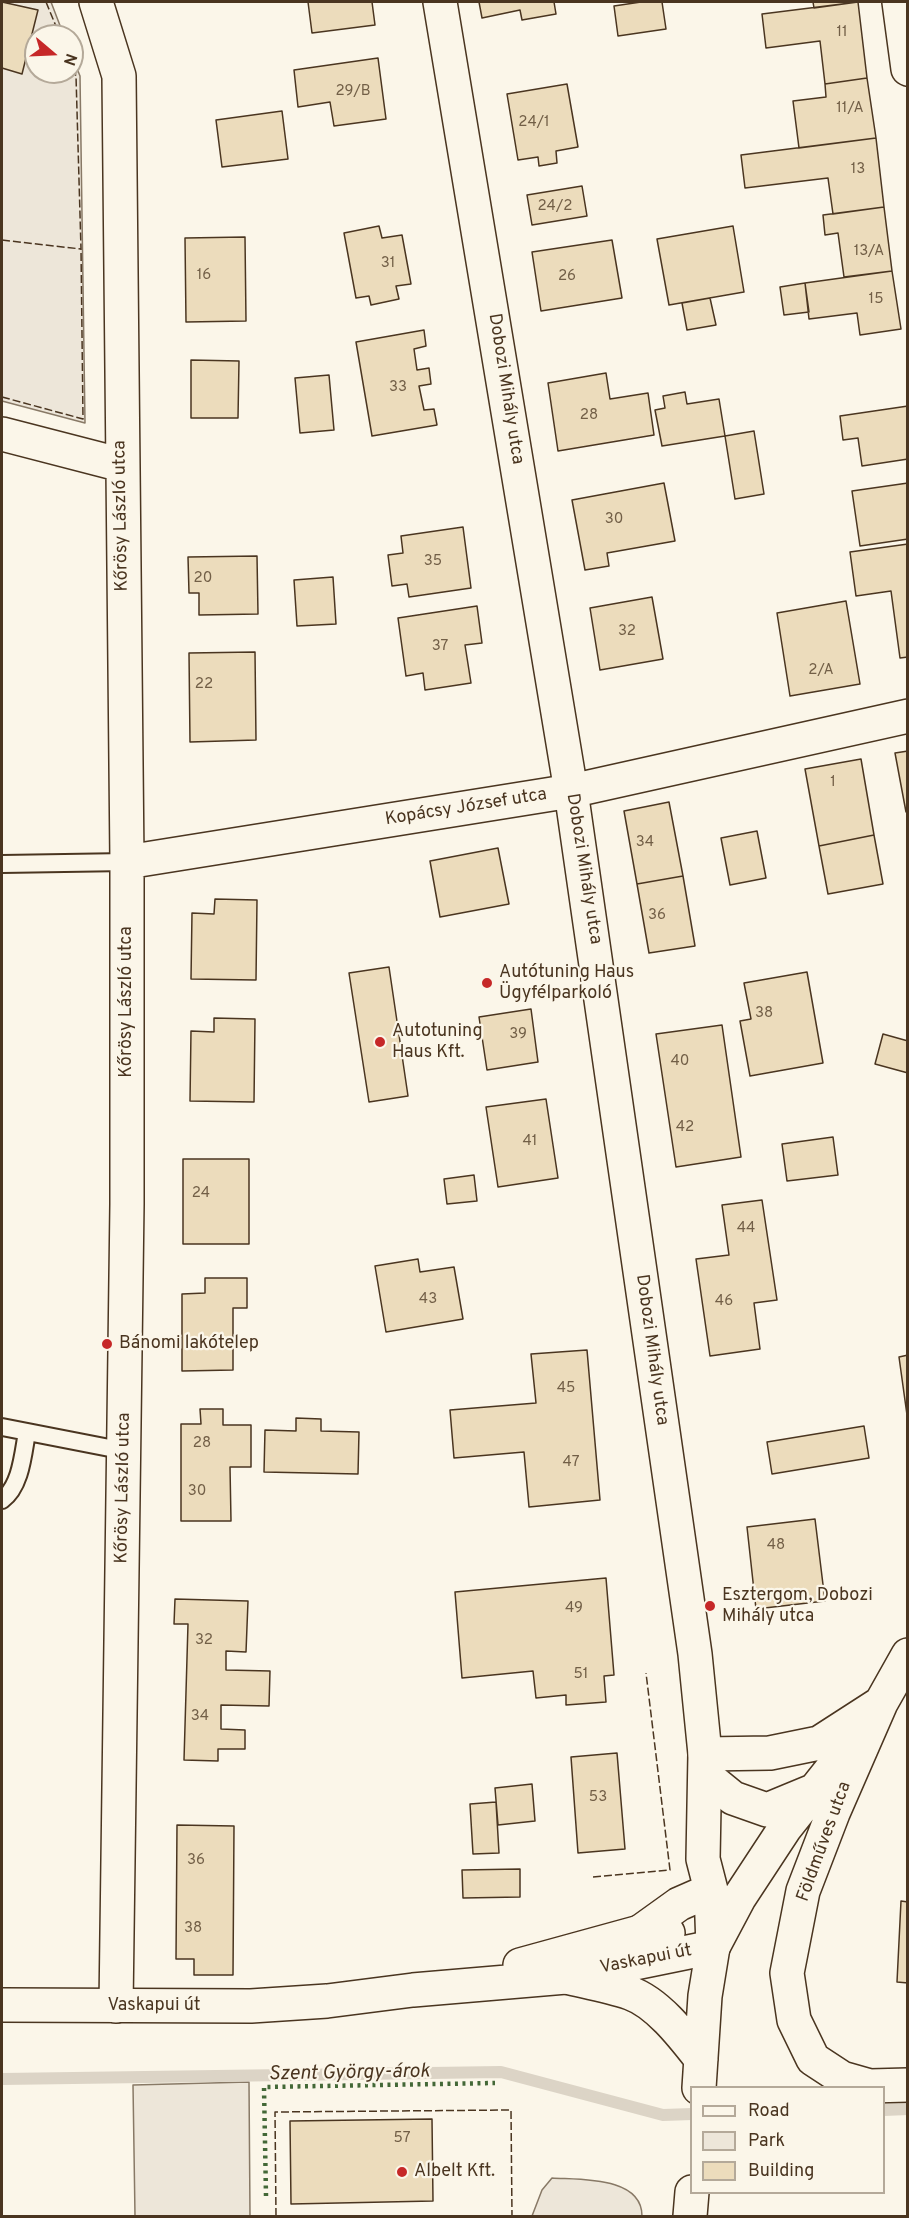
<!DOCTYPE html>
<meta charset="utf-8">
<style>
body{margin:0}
#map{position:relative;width:909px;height:2218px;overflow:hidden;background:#fbf6e9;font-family:Overpass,sans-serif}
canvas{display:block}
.frame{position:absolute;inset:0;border:3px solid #4a3520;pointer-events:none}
.legend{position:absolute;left:690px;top:2086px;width:195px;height:108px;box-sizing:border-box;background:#fbf6e9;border:2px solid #b4a999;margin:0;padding:8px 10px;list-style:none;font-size:18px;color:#4a3520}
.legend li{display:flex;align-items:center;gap:12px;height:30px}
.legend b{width:30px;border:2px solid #b4a999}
.north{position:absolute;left:24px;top:24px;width:60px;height:60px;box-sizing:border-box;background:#fbf6e9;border:2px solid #b4a999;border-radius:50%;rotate:109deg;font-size:16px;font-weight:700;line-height:24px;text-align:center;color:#4a3520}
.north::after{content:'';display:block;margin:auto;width:21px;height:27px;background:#c62828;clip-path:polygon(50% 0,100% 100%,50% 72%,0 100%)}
</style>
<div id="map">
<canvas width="909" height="2218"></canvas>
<div class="frame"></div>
<ul class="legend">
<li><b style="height:8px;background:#fbf6e9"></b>Road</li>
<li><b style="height:16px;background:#ede6d9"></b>Park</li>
<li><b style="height:16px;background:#ecdcbc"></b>Building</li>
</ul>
<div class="north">N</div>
</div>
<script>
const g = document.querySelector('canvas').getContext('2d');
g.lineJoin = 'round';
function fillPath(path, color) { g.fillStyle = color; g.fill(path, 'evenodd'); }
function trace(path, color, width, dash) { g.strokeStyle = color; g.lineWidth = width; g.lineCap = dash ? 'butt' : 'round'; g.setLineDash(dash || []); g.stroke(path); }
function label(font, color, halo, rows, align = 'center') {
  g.font = font + ' Overpass,sans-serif'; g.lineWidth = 4.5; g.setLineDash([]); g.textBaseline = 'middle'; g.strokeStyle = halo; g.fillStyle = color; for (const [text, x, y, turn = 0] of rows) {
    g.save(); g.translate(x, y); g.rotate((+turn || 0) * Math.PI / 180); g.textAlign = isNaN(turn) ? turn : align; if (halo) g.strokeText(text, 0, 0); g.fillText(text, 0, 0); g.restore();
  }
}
const green = new Path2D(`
 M2,2H51L64,36H36V72H72V56L80,76L85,423L2,401Z
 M249,2082L250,2216H135L133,2085Z
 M552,2178C579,2180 642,2176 642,2216H532L542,2190Z`);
fillPath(green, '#ede6d9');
trace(green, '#887966', 1.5);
trace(new Path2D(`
 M2,2079L501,2072L663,2115L692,2114
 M884,2110L908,2109`), '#dcd4c6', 12);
const building = new Path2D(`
 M2,2L38,10L22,74L2,68Z
 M308,2H372L375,25L312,33Z
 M479,2H554L556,14L522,20L520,10L482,18Z
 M641,2H662L666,29L618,36L614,6Z
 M813,2H858L814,8Z
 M858,2L867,78L825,84L820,41L766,48L762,14Z
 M378,58L386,119L334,126L330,102L298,107L294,70Z
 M867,78L876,138L799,148L793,101L826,97L825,84Z
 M567,84L578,147L556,151L557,163L539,166L538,157L518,160L507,94Z
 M282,111L288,159L222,167L216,120Z
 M876,138L884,207L833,214L828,178L745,188L741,155Z
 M582,186L587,216L532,225L527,195Z
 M884,207L892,271L844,277L838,233L825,235L823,215Z
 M379,226L382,238L402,235L411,284L396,286L399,299L371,305L369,296L356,298L344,233Z
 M733,226L744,292L669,305L657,239Z
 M245,237L246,321L186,322L185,238Z
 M612,240L622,298L541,311L532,252Z
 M892,271L901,329L860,335L857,313L809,319L805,283Z
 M805,283L809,312L784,315L780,287Z
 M710,298L716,325L687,330L682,303Z
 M424,330L426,346L414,349L417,370L429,368L431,384L419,386L424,410L434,409L437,425L372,436L356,342Z
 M191,360L239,361L238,418H191Z
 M606,373L610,399L648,393L654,435L558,451L548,383Z
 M329,375L334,430L300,433L295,378Z
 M685,392L687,404L719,399L725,436L662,446L655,410L665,408L663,396Z
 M908,406V459L862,466L858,438L843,440L840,416Z
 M754,431L764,494L735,499L725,436Z
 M664,483L675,541L607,553L609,566L585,570L572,500Z
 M908,483V539L860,546L852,491Z
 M463,527L471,588L409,597L407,584L392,586L388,555L403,553L401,536Z
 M908,544V657L900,658L891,591L856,596L850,552Z
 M257,556L258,614L199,615V593H189L188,557Z
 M333,577L336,624L297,626L294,580Z
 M652,597L663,659L600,670L590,608Z
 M846,601L860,684L790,696L777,613Z
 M477,606L482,643L465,645L471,683L425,690L423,673L406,676L398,618Z
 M255,652L256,740L190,742L189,653Z
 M908,751V811L906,812L895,753Z
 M861,759L874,835L819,846L805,769Z
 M669,802L683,876L637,884L624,811Z
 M757,831L766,878L730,885L721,838Z
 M874,835L883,884L828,894L819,846Z
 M498,848L509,904L440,917L430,861Z
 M683,876L695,946L649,953L637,884Z
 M215,899L257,900L256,980L191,979L192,913L214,914Z
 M389,967L408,1096L369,1102L349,973Z
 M807,972L823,1063L750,1076L740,1021L751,1019L744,983Z
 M531,1009L538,1062L487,1070L479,1017Z
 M214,1018L255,1019L254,1102L190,1101L191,1031L214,1032Z
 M722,1025L741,1157L676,1167L656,1034Z
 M883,1034L908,1041V1073L875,1064Z
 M546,1099L558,1178L498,1187L486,1107Z
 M833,1137L838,1175L787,1181L782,1144Z
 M183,1159H249V1244H183Z
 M474,1175L477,1201L447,1204L444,1179Z
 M762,1200L777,1300L754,1303L760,1349L710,1356L696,1259L729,1255L722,1205Z
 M418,1259L420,1272L454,1267L463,1319L386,1332L375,1266Z
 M205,1278H247V1308H233V1370L182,1371V1294L205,1293Z
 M587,1350L600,1500L529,1507L524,1452L454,1458L450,1410L536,1403L531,1354Z
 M908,1355V1415H907L899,1357Z
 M200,1409H223V1425H251V1467H230L231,1521H181V1424H201Z
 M296,1418L321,1419V1431L359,1432L358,1474L264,1472L265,1430L296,1431Z
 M864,1426L869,1458L772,1474L767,1442Z
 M815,1519L825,1601L756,1609L747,1527Z
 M606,1578L614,1675L604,1676L606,1702L566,1705V1695L536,1698L533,1671L462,1678L455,1592Z
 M175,1599L248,1601L246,1652L226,1651V1670L270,1671L269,1706L221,1705V1729L245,1730V1749H218V1761L184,1760L188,1624H174Z
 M617,1753L625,1849L578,1853L571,1757Z
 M532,1784L535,1821L498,1825L495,1788Z
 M496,1802L499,1853L473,1854L470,1804Z
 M177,1825L234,1826L233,1975H194V1959H176Z
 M520,1869V1897L463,1898L462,1870Z
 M901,1901L908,1902V1983L897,1982Z
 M432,2119L433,2201L291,2204L290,2121Z`);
fillPath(building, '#ecdcbc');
trace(building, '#4a3520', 1.5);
const lane = new Path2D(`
 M2,864L127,862
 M2,1427L125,1451
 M2,1500C21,1486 23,1454 27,1432`);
const street = new Path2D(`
 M96,2L119,76L127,862V1204L116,2006
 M899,2L908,69
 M2,434L122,465
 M127,862L571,791L908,716
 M908,1655L881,1703L833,1813L803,1891L787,1973L794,2020L813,2059L842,2078L870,2086L908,2085
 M705,1754L770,1753L819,1743L881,1703
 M706,1776L733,1798L767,1810L813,1791
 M713,1947L739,1898L785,1828L846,1751`);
const secondary = new Path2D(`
 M520,1965L640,1932L668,1933
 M2,2005L251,2006L327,2001L413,1990L566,1977L713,1947`);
const primary = new Path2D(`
 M440,2L571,791L695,1654L705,1754L703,1859L711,1890L713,1947L705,1996L699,2088
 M640,1932L679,1904L711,1890
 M566,1977C587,1982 609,1986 630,1993C658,2003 683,2036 701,2059
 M690,2216L692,2192`);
trace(lane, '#4a3520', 20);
trace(street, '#4a3520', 36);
trace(secondary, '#4a3520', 36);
trace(primary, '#4a3520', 36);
trace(lane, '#fbf6e9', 16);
trace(street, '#fbf6e9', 33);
trace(secondary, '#fbf6e9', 33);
trace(primary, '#fbf6e9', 33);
trace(new Path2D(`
 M266,2196L264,2087L495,2083`), '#436837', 4.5, [3, 4.5]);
trace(new Path2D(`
 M46,2L60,36
 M2,240L81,249L76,76L72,66
 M2,397L83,419L81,249
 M593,1877L670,1870L646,1673
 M276,2216L275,2112L511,2110L512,2216`), '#4a3520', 1.5, [8, 3]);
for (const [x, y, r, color] of [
 [487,983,6,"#c62828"],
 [380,1042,6,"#c62828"],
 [107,1344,6,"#c62828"],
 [710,1606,6,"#c62828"],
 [402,2172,6,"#c62828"]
]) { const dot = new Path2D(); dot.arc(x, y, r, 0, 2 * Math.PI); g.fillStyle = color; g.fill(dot); trace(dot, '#fbf6e9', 2); }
label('15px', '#725f47', null, [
 ["11",842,33],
 ["29/B",353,92],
 ["11/A",850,109],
 ["24/1",534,123],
 ["13",858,170],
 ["24/2",555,207],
 ["13/A",869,252],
 ["31",388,264],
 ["16",204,276],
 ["26",567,277],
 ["15",876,300],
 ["33",398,388],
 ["28",589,416],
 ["30",614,520],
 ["35",433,562],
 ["20",203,579],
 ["32",627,632],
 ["37",440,647],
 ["2/A",821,671],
 ["22",204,685],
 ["1",833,783],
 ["34",645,843],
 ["36",657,916],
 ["38",764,1014],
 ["39",518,1035],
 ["40",680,1062],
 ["42",685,1128],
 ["41",530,1142],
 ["24",201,1194],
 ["44",746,1229],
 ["43",428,1300],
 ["46",724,1302],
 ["45",566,1389],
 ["28",202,1444],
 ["47",571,1463],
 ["30",197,1492],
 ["48",776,1546],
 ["49",574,1609],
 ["32",204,1641],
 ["51",581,1675],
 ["34",200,1717],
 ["53",598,1798],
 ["36",196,1861],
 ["38",193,1929],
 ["57",402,2139]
]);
label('18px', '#4a3520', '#fbf6e9', [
 ["Dobozi Mihály utca",505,389,81],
 ["Kőrösy László utca",122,516,-91],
 ["Kopácsy József utca",466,808,-9],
 ["Dobozi Mihály utca",583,869,81],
 ["Kőrösy László utca",127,1002,-90],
 ["Dobozi Mihály utca",651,1350,82],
 ["Kőrösy László utca",124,1488,-89],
 ["Földműves utca",825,1842,-70],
 ["Vaskapui út",646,1960,-11],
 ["Vaskapui út",154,2006]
]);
label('18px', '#4a3520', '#fbf6e9', [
 ["Autótuning Haus",499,973],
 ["Ügyfélparkoló",499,994],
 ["Autotuning",392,1032],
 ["Haus Kft.",392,1053],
 ["Bánomi lakótelep",119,1344],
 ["Esztergom, Dobozi",722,1596],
 ["Mihály utca",722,1617],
 ["Albelt Kft.",414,2172]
], 'left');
label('italic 20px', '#4a3520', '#fbf6e9', [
 ["Szent György-árok",349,2074,-1]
]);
</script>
